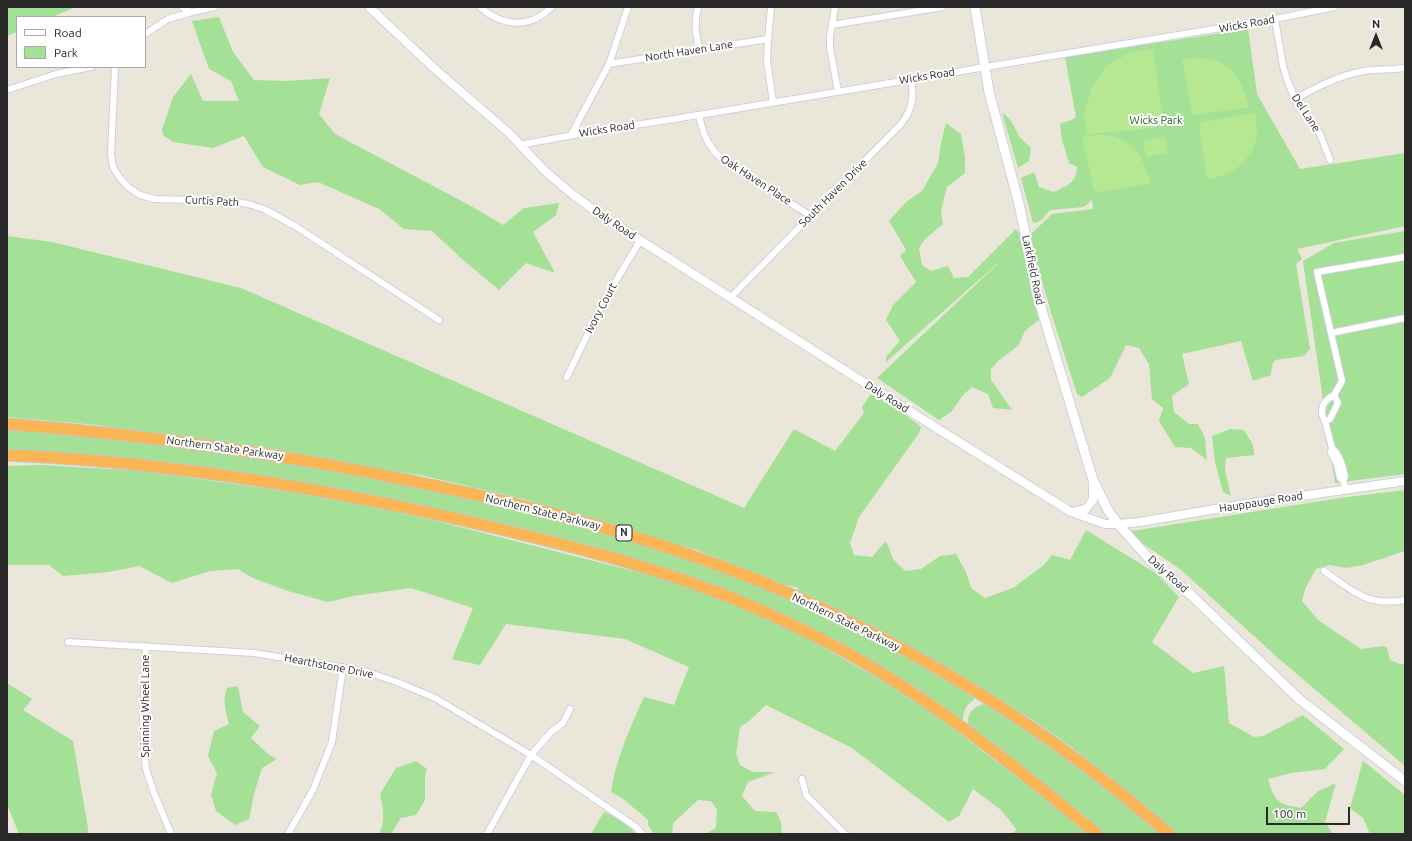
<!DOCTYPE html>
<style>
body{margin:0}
#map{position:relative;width:1412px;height:841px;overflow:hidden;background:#eae6d9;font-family:Ubuntu,sans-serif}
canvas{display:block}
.frame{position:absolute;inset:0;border:8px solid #282828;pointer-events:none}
.legend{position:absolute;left:16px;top:16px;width:130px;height:52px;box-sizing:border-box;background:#fff;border:1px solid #a9a9a9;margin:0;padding:5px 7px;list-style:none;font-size:12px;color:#282828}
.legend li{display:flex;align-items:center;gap:8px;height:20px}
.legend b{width:20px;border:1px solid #a9a9a9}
.north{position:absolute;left:1356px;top:16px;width:40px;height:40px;-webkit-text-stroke:3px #fff;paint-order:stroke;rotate:0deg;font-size:11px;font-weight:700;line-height:16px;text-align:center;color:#282828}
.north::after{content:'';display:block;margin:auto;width:14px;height:18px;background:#282828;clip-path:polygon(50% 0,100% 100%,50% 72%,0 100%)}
.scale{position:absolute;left:1266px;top:807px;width:84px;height:18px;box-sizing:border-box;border:2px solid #282828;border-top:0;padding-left:5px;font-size:12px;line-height:14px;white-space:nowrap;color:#282828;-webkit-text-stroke:3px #fff;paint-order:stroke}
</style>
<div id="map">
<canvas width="1412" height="841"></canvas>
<div class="frame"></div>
<ul class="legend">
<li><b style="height:5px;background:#fff"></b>Road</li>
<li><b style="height:11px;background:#a4e096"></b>Park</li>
</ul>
<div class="north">N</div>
<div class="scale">100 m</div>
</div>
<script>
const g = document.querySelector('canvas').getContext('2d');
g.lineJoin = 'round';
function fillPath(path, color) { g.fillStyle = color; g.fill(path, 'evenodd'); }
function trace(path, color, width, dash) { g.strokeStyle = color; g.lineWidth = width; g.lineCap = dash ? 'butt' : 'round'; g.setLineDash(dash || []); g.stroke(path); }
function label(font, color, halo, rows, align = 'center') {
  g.font = font + ' Ubuntu,sans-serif'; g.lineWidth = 4; g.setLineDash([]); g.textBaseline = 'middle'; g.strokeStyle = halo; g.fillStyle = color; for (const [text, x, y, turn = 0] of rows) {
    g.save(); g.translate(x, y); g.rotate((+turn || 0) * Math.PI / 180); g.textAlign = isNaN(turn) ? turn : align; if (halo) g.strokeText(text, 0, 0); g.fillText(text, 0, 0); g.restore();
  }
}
fillPath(new Path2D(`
 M7,7H76L52,17H17V32L7,36Z
 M219,17L233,52L254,80L287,81L330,78L319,114L335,134L471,206L503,225L524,208L559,203L556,215L533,232L555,273L526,263L499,290L462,259L432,231L404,229L379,209L318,182L300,185L263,167L244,136L213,148L173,142L163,135L162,130L173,97L191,74L203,101H239L231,81L209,69L192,21Z
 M1248,29L1257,94L1300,169L1405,153V226L1297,249L1302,259L1296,264L1310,349L1304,356L1275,360L1272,365L1271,375L1253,381L1241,341L1182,354L1189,384L1172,396L1174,412L1189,424H1198L1205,438L1207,460L1191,448L1175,447L1159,421L1163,408L1152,399L1149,364L1139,348L1126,345L1110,378L1082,397L1077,394L1053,319L1029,236L1052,214L1093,209L1092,200L1084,207L1050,210C1045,216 1041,223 1033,223L1021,178L1034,172L1039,187L1054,192C1066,186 1077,183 1077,167L1069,163L1062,140L1060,124C1066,121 1071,121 1076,117L1065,57Z
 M1002,113C1012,118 1014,128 1019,136C1022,140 1027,144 1031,148L1029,161L1018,168Z
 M946,123L961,134L965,158V173L947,187L941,210L943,224L925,239L919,248L922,265L931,271L948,266L954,278L968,277L1016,229L1023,240L1042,317L1025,331L1018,346L998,361L991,369V380L1012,410L993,408L988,394L972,387L964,394L951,412L939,420L877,378L1006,256L886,362V357L900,341L886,320L893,305L916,282L900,256L906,250L889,221L906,202L922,191L938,163L941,143Z
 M1405,231V474L1335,483L1303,261L1334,243Z
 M7,236L52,242L241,288L744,508L794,429L835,451L864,413L862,407L870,395L876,396L907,416L921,427L919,433L859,517L850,543L854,555L872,557L886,541L893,559L905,571L921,569L940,556L956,554L966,572L971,588L985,598L1013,588L1044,565L1052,555L1070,560L1086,530L1157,574L1179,597L1152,642L1193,673L1224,666L1229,723L1254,737L1263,736L1303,715L1344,749L1325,769L1291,773L1268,779C1275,803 1279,804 1301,808L1317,792L1336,783L1325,822L1333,834H1175C1131,794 1085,755 1036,722C960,672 878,632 796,592L799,588L786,585L697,550L527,500L425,476L98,425L7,417Z
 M1230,429L1244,430L1253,445L1254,455L1226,458L1225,470L1231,496L1223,492L1215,462L1212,436Z
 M7,430C82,433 156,445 230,455C416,481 602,521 776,594C845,623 913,656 974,698C973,702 970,702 967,706C963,711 964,717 962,723L856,655L727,593L353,494L7,453Z
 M42,465L143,471L277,490L353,503L428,519L665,579L737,606L800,634L884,682L942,720L1057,808L1087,834H1010L1017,830L1001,810L973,789L959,816L949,822L852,748L766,705L749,721L740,727L736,754L740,765L753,772H776L748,782L742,796L755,811L776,812L781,822L782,834H705L716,828L717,810L711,801L698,800L673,823L672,834H654L648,825V820L622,798L611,792C616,758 630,728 644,697L674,705L689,667L625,639L506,624L480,665L452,659L473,608L411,588L353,596L328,602L288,591L253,578L238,569L210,571L172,583L139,566L108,572L63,576L49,565H7V466Z
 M1405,490V551L1363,565L1347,568L1330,565L1316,569L1305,589L1302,601L1318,620L1361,649L1383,646L1387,648L1390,660L1400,664H1405V766L1278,658L1180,569L1126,532L1340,498Z
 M7,683L32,699L23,710L73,741L88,828V834H19L7,804Z
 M238,686L243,712L260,726L251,738L268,754L277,759L262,768L254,794L249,819L235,825L216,811L211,795L217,773L208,756L214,731L229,724C226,712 222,700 227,688Z
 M984,704L996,709L1092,776L1162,834H1103L970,729C964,716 972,707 984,704Z
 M416,761L427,769L425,776V800L416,815L401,818L391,834H379C386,822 383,808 380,794L396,768Z
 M1363,761L1405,795L1404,834H1370L1363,818L1350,808Z
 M604,812C616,817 629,824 636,834H591Z`), '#a4e096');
fillPath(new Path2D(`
 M1153,49L1163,118L1155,128L1087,134L1084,115L1091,89L1107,66L1129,53Z
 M1196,58C1230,58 1241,77 1249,107L1196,115L1192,113L1182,60Z
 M1255,113C1256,120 1257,127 1257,135C1255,152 1241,168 1225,175C1220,177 1213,178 1207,179L1199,127L1202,122Z
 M1097,135C1130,135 1142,153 1151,183L1098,192L1094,190L1082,137Z
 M1165,137L1168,153L1146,157L1143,140Z`), '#b6e892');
const minor = new Path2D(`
 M182,7L192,12
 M480,7C498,23 521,29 542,15C546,12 549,10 552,7
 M698,7C694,22 696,34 699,49
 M771,7L768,39L767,61L773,102
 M835,7L830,36V48L838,91
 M1275,19L1283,66L1288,82L1295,99L1320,134L1330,160
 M832,25L943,7
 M145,34L168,19L192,12L215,7
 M609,64L768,39
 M115,67L111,154L113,167L119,177L128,187L140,195L155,199L231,201L248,204L264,209L295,226L439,320
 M7,90L56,74L91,67
 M1295,99C1317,87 1340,75 1364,71C1378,69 1392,70 1405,68
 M699,115C703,135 708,147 724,161L811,216
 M571,135L609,64L628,7
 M520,145C585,132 651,123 717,112C903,80 1089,50 1275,19L1334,7
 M731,297L901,124C913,109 914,97 911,79
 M1331,333L1405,318
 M567,377L603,302L640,241
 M1334,395L1342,381L1317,272L1405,257
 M1325,421L1330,419L1338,403L1334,395C1324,400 1318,410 1325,421L1332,448
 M1343,480L1345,477C1343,466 1340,455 1332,448L1331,453L1337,464L1340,478L1343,480L1346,489
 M1324,571C1353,591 1367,607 1405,600
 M68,642L254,653L364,671L397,682L435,698L531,755L636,827L642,834
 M146,646L143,721L144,749L146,769L154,793L171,834
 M802,779L806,795L845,834
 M288,834L313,790L332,742L343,667
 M487,834L531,755L551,732L563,723L570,709`);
const tertiary = new Path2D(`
 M369,7L436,70L509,133L545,171L572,194L602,216L871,387L1071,512L1105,524H1118L1140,522L1239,505L1405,481
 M1072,512L1086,509L1093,500V480`);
const secondary = new Path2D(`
 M975,7L989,92L1019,204L1040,304L1093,480L1108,510L1118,524L1152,562L1191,595L1299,699L1405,781`);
const motorway = new Path2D(`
 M7,424C150,435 291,455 431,485C550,510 669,542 781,590C922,651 1054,733 1169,834
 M7,455C171,462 332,489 492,527C558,543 623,559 686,581C739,599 789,622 838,648C931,698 1016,767 1097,834`);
trace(minor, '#cfcfe1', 8);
trace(tertiary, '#cfcfe1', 10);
trace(secondary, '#cfcfe1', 11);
trace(motorway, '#c7c7c7', 13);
trace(minor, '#fff', 6);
trace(tertiary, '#fff', 8);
trace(secondary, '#fff', 9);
trace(motorway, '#fab654', 11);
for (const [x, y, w] of [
 [624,533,16]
]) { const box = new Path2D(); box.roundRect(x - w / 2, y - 8, w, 16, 3); g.fillStyle = '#fff'; g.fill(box); trace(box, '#282828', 1); }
label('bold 10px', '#282828', null, [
 ["N",624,533]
]);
label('11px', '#282828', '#fff', [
 ["Wicks Road",1247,24,-10],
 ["North Haven Lane",689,51,-9],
 ["Wicks Road",927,76,-9],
 ["Del Lane",1306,113,57],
 ["Wicks Road",607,129,-9],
 ["Oak Haven Place",756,180,33],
 ["South Haven Drive",833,193,-45],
 ["Curtis Path",212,201,3],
 ["Daly Road",614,223,34],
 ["Larkfield Road",1033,270,78],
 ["Ivory Court",601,308,-62],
 ["Daly Road",887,397,32],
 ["Northern State Parkway",225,448,8],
 ["Hauppauge Road",1261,502,-9],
 ["Northern State Parkway",543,512,14],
 ["Daly Road",1168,574,42],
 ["Northern State Parkway",846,622,26],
 ["Hearthstone Drive",329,666,11],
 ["Spinning Wheel Lane",145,706,-90]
]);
label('11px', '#1e621b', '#fff', [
 ["Wicks Park",1156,120]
]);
</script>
